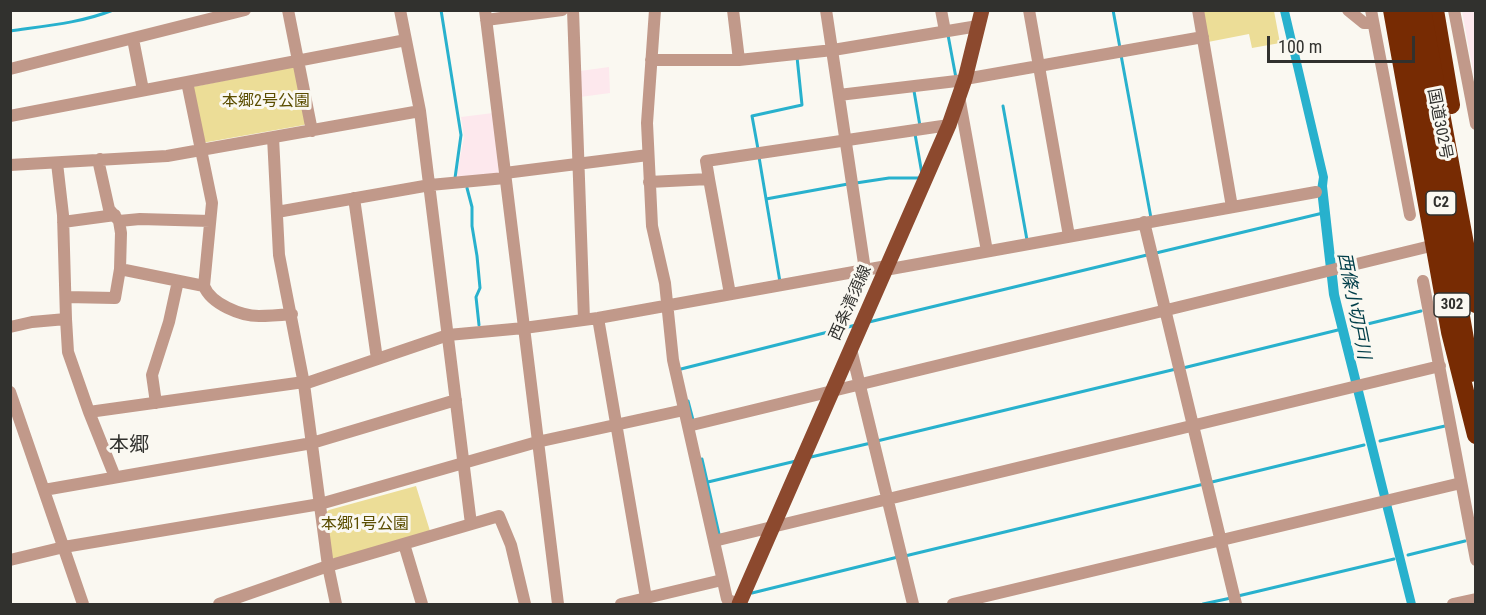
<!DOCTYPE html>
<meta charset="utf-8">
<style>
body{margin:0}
#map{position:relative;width:1486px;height:615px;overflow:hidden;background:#faf8f1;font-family:"Roboto Condensed",sans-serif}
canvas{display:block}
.frame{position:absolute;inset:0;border:12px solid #31312e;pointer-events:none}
.scale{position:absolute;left:1267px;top:36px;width:148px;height:27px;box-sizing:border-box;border:3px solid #31312e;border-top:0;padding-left:8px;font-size:18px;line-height:21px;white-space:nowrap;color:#31312e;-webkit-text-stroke:4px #faf8f1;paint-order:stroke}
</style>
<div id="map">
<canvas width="1486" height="615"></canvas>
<div class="frame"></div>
<div class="scale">100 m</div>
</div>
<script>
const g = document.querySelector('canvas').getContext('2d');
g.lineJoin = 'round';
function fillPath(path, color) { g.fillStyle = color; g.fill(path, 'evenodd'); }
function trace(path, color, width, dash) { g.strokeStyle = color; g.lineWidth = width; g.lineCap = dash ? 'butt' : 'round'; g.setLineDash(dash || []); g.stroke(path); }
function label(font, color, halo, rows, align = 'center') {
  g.font = font + ' "Roboto Condensed","Noto Sans JP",sans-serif'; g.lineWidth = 6; g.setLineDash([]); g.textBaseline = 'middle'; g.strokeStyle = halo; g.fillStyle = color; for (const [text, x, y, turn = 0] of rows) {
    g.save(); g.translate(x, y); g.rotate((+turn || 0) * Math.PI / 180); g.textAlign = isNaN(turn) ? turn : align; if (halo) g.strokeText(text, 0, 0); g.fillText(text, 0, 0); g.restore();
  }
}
fillPath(new Path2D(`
 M1462,11H1475V82Z
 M609,67L610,93L580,97V71Z
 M493,113L499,176L456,179L464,137L461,117Z`), '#fde8ed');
fillPath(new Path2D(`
 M1209,10L1274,11L1280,43L1252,48L1249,34L1208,42L1202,12Z
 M293,67L296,70L307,122L304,125L202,143L192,87Z
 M416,486L430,531L335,559L330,556L325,513L329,510Z`), '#ecdd97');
fillPath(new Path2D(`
 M1280,11H1289L1328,177L1327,186L1339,294L1416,604H1407L1329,295L1317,190L1319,177Z`), '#28b1cd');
trace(new Path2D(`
 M441,10L461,135L455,178
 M1113,10L1120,48
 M10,31C45,26 81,23 113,10
 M948,35L956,78
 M1121,55L1151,218
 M914,91L920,126
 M1003,106L1027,240
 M758,149L752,116L802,105L797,57
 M759,157L780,282
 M856,183L889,178H919L922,174L915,134
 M467,188L472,207V226L477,256L480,288L476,297L479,325
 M766,199L848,184
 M1156,253L1323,213
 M869,322L1147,255
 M1351,328L1421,311
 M1183,368L1342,329
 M681,369L856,325
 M688,401L693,420
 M877,441L1176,369
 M1380,441L1445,426
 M811,457L871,443
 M702,459L719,534
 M708,482L796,461
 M1212,482L1364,445
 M1408,555L1465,541
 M905,556L1204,484
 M752,593L898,557
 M1238,596L1394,559
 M1203,604L1231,598`), '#28b1cd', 3);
trace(new Path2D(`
 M288,10L312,131
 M400,10L420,111L471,524
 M485,10L558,604
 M573,10L584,320
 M655,10L647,123L652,226L665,283L673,360L727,599L737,604
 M733,10L739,60
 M826,10L865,270
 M941,10L945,31
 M1029,10L1069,236
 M1198,10L1232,207
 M1348,10L1364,23H1373
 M1371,10L1410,215
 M1454,10L1476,124
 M486,20L562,10
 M133,39L143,90
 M651,60H739L833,50L978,26
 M10,69L245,10
 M965,79L1203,37
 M187,82L212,203L204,286C211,304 241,316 259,316C270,316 281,315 292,314
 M839,95L965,80
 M959,96L987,251
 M10,116L406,40
 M273,137L279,255L304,384L328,566L336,604
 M10,165L167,156L420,111
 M505,173L648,155
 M709,179L730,294
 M649,182L709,179L706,161L949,125
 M354,198L377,359
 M277,212L430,185L505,178
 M119,221L140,219L210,221
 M63,222L115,215
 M1144,222L1236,604
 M120,269L204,286
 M885,270L1316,192
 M1423,281L1476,560
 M66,297L115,298L120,269L121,233L119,221L109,209L99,164L100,159
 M598,318L646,598
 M66,319L68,352L89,412
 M10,327L32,322L66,319L63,215L57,163
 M851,349L913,604
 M304,384L448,335L524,328L598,318L887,266
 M10,392L83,604
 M156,403L152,375L169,322L178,281
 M688,426L1439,244
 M115,477L89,412L304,382
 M44,490L312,443L456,400
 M714,541L1440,366
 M404,544L422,604
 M10,560L64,547L320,504L537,442L684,410
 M219,604L328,566L499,516L511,545L525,604
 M621,604L722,580
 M953,604L1461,483
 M1453,604L1476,599`), '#c1998a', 12);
trace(new Path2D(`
 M739,604L949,125L965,79L982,10`), '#8c492e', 15);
trace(new Path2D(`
 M1435,10L1451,105`), '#772b03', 18);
trace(new Path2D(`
 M1392,10L1450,332L1476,435
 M1407,10L1471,373
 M1422,10L1476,304`), '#772b03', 18);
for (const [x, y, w] of [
 [1441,203,30],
 [1452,305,36]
]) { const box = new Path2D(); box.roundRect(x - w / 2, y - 12, w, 24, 4.5); g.fillStyle = '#faf8f1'; g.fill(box); trace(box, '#31312e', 1.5); }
label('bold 15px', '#31312e', null, [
 ["C2",1441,203],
 ["302",1452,305]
]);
label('16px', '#5b4d00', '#faf8f1', [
 ["本郷2号公園",266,102],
 ["本郷1号公園",365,525]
]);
label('16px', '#31312e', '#faf8f1', [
 ["国道302号",1439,124,79],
 ["西条清須線",851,303,-66]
]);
label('italic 18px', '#013e49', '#faf8f1', [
 ["西條小切戸川",1353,306,79]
]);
label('20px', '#31312e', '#faf8f1', [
 ["本郷",129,446]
]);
</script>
